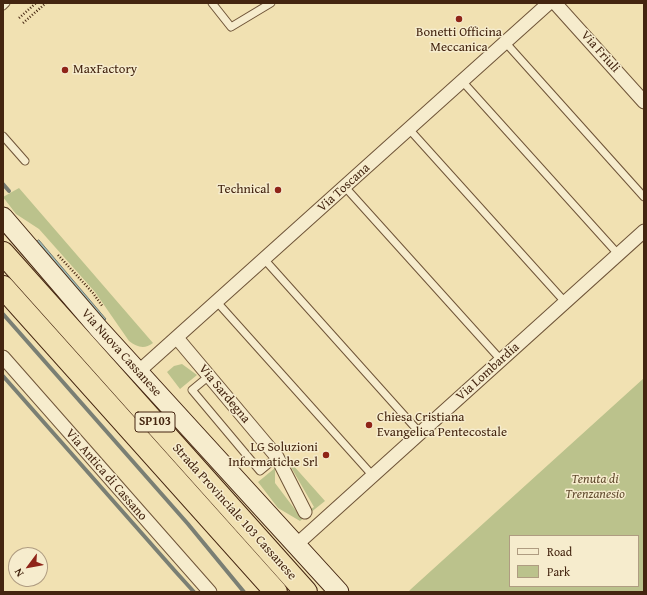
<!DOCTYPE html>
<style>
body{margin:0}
#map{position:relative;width:647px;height:595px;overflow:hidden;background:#f1e1b2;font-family:"Gentium Book Plus",serif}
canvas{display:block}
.frame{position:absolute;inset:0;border:4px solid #442510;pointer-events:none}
.legend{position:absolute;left:509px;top:535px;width:130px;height:52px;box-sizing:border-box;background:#f6eccd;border:1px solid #af9c81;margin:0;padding:5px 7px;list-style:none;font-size:12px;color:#442510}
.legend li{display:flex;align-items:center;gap:8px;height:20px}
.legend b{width:20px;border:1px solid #af9c81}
.north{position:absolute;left:8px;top:547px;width:40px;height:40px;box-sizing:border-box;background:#f6eccd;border:1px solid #af9c81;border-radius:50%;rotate:238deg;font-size:11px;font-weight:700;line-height:16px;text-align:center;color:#442510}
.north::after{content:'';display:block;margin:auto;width:14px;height:18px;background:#8f2418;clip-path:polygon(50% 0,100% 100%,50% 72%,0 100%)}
</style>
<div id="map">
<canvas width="647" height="595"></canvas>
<div class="frame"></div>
<ul class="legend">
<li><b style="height:5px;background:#f6eccd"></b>Road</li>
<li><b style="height:11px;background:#bbc28c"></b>Park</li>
</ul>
<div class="north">N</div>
</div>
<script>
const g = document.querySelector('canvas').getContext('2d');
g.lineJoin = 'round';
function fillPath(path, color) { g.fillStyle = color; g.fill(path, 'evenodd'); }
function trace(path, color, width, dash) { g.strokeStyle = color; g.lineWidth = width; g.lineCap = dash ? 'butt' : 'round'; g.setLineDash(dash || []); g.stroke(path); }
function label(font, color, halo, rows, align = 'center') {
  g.font = font + ' "Gentium Book Plus",serif'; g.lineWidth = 3; g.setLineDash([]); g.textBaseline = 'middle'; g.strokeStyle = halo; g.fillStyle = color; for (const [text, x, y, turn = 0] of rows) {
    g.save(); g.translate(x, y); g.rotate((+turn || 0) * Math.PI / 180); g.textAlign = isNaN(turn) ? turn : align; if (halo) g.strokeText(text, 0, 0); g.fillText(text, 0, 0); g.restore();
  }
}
fillPath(new Path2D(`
 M19,188L153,343C144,350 137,347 129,341L95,292L39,229L16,214L3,197Z
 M182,364L197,375L180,389L167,372L174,366Z
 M644,378V592H408L411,589ZM510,536H638V586H510Z
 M284,455L325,501L300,521L278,508L258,482L275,468V483L300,516L314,507Z`), '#bbc28c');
const water = new Path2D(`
 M39,240L106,319L103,322L35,243Z`);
fillPath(water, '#9ebbb6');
trace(water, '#7a7f74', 1);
trace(new Path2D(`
 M3,184L9,191
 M3,314L188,524L244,592
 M3,376L175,571L194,592`), '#7a7f74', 4);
const lane = new Path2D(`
 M212,3L231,27L271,3
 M3,6L6,3
 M505,42L644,197
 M462,81L618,254
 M409,129L565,302
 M3,136L25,161
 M345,187L501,360
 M264,259L420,433
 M217,302L373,476
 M209,376L192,390L260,471L277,457`);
const street = new Path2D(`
 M555,3L644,102
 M177,338L277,457L305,512
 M3,357L210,592
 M138,372L549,3
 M296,545L644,231`);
const secondary = new Path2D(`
 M3,217L100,330L339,592`);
const highway = new Path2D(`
 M3,253L306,592
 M3,287L276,592`);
trace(lane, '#6f5438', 9);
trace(street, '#6f5438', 15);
trace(secondary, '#442510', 21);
trace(highway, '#442510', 24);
trace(new Path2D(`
 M19,18L36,3
 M23,23L46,3
 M58,255L93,293L103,307`), '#442510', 2.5, [1, 2]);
trace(lane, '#f6eccd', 7);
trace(street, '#f6eccd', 13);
trace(secondary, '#f6eccd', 19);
trace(highway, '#f1e1b2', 22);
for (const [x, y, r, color] of [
 [459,19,4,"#8f2418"],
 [65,70,4,"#8f2418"],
 [278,190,4,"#8f2418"],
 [369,425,4,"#8f2418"],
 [326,455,4,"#8f2418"]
]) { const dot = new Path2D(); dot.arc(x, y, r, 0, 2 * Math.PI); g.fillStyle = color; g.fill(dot); trace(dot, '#f6eccd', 1.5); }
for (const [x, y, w] of [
 [155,422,40]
]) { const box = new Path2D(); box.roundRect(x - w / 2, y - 10, w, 20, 3); g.fillStyle = '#f6eccd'; g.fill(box); trace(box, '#442510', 1); }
label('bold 12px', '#442510', null, [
 ["SP103",155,422]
]);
label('13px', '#442510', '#f6eccd', [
 ["Bonetti Officina",459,33,"center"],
 ["Meccanica",459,48,"center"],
 ["MaxFactory",73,70],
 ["Technical",270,190,"right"],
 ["Chiesa Cristiana",377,418],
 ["Evangelica Pentecostale",377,433],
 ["LG Soluzioni",318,448,"right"],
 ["Informatiche Srl",318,463,"right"]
], 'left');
label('13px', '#442510', '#f6eccd', [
 ["Via Friuli",600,52,48],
 ["Via Toscana",344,188,-42],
 ["Via Nuova Cassanese",121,353,48],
 ["Via Lombardia",488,372,-42],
 ["Via Sardegna",224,394,50],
 ["Via Antica di Cassano",106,475,49],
 ["Strada Provinciale 103 Cassanese",234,512,48]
]);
label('italic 13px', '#624c2f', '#f6eccd', [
 ["Tenuta di",595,480],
 ["Trenzanesio",595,495]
]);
</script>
